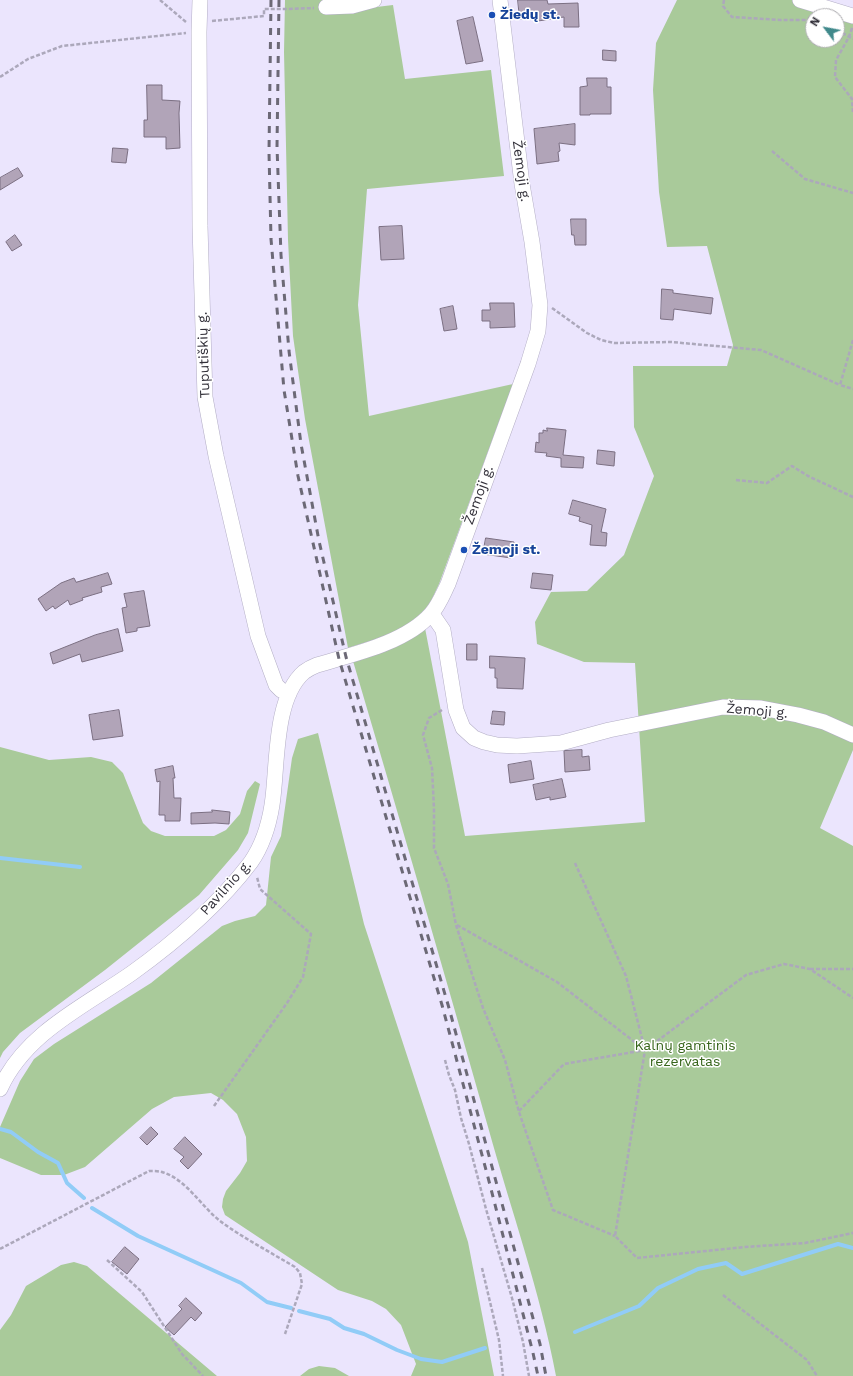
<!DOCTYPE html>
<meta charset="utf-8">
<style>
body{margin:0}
#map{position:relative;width:853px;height:1376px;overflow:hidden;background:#ebe5fd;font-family:"Work Sans",sans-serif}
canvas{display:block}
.north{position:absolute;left:805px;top:8px;width:40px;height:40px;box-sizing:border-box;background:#fff;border:1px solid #adacb0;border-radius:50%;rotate:302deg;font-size:11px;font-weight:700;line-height:16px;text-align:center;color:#323039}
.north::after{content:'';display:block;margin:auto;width:14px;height:18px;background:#40898b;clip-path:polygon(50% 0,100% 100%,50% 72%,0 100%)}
</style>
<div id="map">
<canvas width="853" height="1376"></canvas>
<div class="north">N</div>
</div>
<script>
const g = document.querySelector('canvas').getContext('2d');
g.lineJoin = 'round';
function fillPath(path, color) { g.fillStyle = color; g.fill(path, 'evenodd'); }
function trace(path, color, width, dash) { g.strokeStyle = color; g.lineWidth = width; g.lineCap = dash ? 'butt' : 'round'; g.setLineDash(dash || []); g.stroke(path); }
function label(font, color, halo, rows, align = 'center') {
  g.font = font + ' "Work Sans",sans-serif'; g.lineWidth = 3; g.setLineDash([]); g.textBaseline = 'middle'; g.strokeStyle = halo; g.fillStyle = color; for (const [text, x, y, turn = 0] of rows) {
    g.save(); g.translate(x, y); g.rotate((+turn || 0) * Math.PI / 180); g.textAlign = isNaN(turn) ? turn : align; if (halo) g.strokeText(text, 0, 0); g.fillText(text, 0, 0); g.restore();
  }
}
fillPath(new Path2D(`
 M285,0H327V13L393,5L405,79L491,70L504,176L367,189L358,305L369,416L513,384L439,584C436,590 433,598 429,604C411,630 377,639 348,648L305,419L293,336L288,240L284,52Z
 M677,0H794L853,21V750L820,828L853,846V1376H556C540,1291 511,1210 488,1127C444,972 399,816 353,661L425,628L465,836L645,822L635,663L584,662L537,644L535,622L551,592L587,591L624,555L654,476L634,427L633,366H727L733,345L707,246L667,247L659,192L653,90L656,43ZM813,16H837V40H813Z
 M318,733L364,924L468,1242L494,1376H411L416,1364L401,1325L386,1309L372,1301L338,1290L225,1215L222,1207L223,1199L226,1191L240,1173L247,1161L246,1137L237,1114L223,1100L211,1093L174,1097L152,1109L85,1167L64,1175H41L0,1158V1127L20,1081L34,1059L54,1044L151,983L222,926L235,921L255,916L266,905L271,857L281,836L292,758L298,739Z
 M0,747L49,760L91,757L112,762L123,773L143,823L151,831L165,836H214L226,830L240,814L247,791L255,781L260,784L248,833L238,850L199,895L105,970L20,1033L3,1052L0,1058Z
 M74,1262L87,1266L217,1376H0V1330L11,1315L26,1286L61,1265Z
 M319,1366L335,1368L349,1376H300L309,1369Z`), '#a9ca9a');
trace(new Path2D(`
 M0,858L80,867
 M0,1129L11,1132L38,1152L58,1163L67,1183L84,1198
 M92,1208L138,1236L241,1283L267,1302L291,1308
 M299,1311L330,1319L344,1328L364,1334L397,1350L421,1359L442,1362L485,1348
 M575,1332L639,1306L658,1288L698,1269L726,1263L742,1274L838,1244L853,1248`), '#91ccf7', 4);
const building = new Path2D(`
 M518,0H547L548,4L578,3L579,27H564V17L538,21V17L520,19Z
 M473,17L483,61L466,64L457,21Z
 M603,50L616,51V61L603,60Z
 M587,78H607V87H611V114H590V115H580V87L587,86Z
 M147,85H162V100L180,101L179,113L180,148L166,149V137H144V120H147Z
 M575,124V145L559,143L560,151L558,152L559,161L537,164L534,129Z
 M113,148L128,149L126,163L112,162Z
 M18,168L23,176L0,190V178Z
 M571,219H586V245H575L574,235H572Z
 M402,226L404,259L381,260L379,227Z
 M15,235L22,245L12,251L6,242Z
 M662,289L673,290V293L713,298L711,314L674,309L673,320L661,319Z
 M490,303H514L515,327L490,328V321H482V310H490Z
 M453,306L457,329L444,331L440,309Z
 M547,428L566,430L563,455L584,457L583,468L561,467V458L546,456L547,453L535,452L536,442L539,443V433H543V430L547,431Z
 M598,450L615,452L614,466L597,464Z
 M573,500L606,509L601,532L607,533L606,546L590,545L592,525L579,521L580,517L569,514Z
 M486,538L514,542L511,558L483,554Z
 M108,573L112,584L101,587L102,592L82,598L83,600L70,605L68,600L55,609L53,606L46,611L38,599L61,583L74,578L76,582Z
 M533,573L553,575L551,590L531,588Z
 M144,591L150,626L137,628V631L126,633L122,608L127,607L124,594Z
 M118,629L123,651L82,662L80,654L53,664L50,653L95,635Z
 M467,644H477V660H467Z
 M490,656L525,658L523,689L497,688V678H495V668H490Z
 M119,710L123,736L93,740L89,715Z
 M493,711L505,712L504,725L491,724Z
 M582,750V757L589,756L590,770L565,772L564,751Z
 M531,761L534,779L510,783L508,765Z
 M173,766L175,778H173L174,798H181L180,821H165V815H159L160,781L157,782L155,770Z
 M562,779L566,797L550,800V797L536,800L533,785Z
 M212,810L230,812L229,824L215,823L191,824V813L212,812Z
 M151,1127L158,1134L147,1145L140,1138Z
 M185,1137L202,1154L188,1169L180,1161L184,1157L174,1149Z
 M125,1247L139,1259L127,1274L112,1262Z
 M186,1298L202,1313L195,1321L191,1317L174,1335L165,1327L182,1309L179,1306Z`);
fillPath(building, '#b1a4b8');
trace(building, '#7b6f82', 1);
const minor = new Path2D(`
 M200,0L199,32L200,226L205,397L216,456L258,636L276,685L281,690L289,694
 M800,0L853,16
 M326,7L352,6L374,0
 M432,614L443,630L456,710L463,728L474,738L484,742L497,745L517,746L561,743L609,730L723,707L761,708L798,715L824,722L853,735
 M0,1089C25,1033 85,1006 132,973C174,943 220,903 251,862C262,846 269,824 272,805C278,768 273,699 304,672C308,669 312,667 317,665C354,654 405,643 431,614C439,605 443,594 448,584L528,364L538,331L540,305L532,242L522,184L500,0`);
trace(minor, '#b3aec5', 16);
trace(new Path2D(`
 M160,0L186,22
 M724,0L723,6L732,17L780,20H813
 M212,21L264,16V9H289L314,8
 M852,28L849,37L836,60L835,77L852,99L853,112
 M837,30L853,39
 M0,77L28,59L62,46L186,33
 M772,151L805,179L853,193
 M552,308L587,333L601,340L614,343L671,342L761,350L840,385
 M853,340L840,385L853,389
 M736,480L767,483L792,466L808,476L853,497
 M442,710L429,718L423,735L432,768L434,809V848L448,884L456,925L483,1008L505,1060L519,1112L553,1210L615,1236
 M575,863L626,976L645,1050L615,1236L637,1258L745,1247L805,1243L853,1233
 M457,925L557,982L645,1050
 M810,969H853
 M445,1060L449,1075L455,1090L461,1118L469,1144L486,1209L512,1298L523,1342L529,1376
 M214,1106L287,1003L303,977L311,934L260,889L257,877
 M519,1111L564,1064L645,1050L746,975L784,964L810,969L853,998
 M0,1249L149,1171C153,1171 158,1171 162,1172C186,1179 201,1206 220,1221C243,1238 270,1252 295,1267L300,1273L302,1284L285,1334
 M107,1260L142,1292L182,1354L203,1376
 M482,1268L499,1340L503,1376
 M723,1295L807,1360L817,1376`), '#aca8bb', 2.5, [4, 2]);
trace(minor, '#fff', 15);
trace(new Path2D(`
 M271,0L269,152L271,239L284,390L298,476L339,659L442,1005L490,1185L533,1353L538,1376
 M279,0L277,147L281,255L289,351L301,444L319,541L346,657L449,1008L540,1344L546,1376`), '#6c6976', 3, [7, 7]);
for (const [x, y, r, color] of [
 [492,15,4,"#1a4fb4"],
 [464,550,4,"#1a4fb4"]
]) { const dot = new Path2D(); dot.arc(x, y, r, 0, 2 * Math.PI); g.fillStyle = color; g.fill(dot); trace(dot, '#fff', 1.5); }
label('bold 14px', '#164399', '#fff', [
 ["Žiedų st.",500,15],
 ["Žemoji st.",472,550]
], 'left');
label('14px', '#323039', '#fff', [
 ["Žemoji g.",521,171,82],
 ["Tuputiškių g.",204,355,-92],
 ["Žemoji g.",479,495,-70],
 ["Žemoji g.",757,711,5],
 ["Pavilnio g.",226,888,-48]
]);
label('14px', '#37651b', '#fff', [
 ["Kalnų gamtinis",685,1046],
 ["rezervatas",685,1062]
]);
</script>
